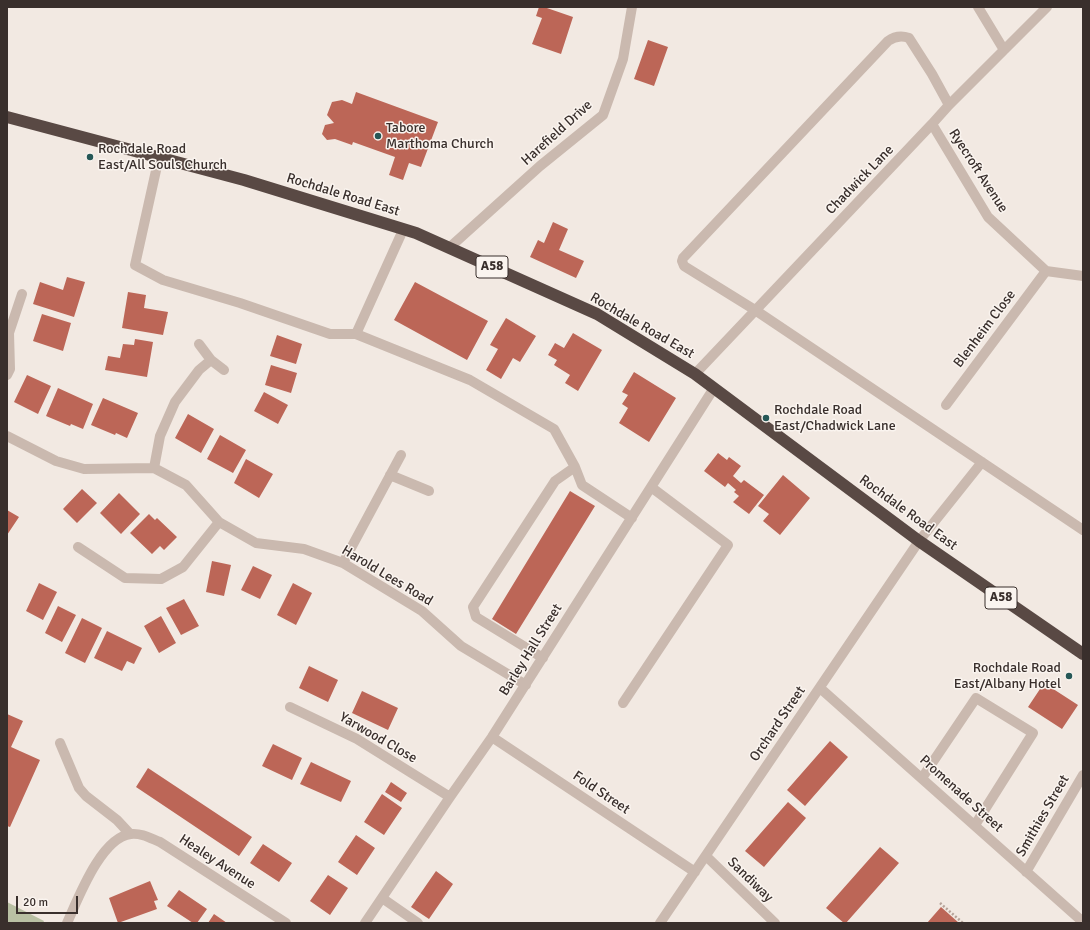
<!DOCTYPE html>
<style>
body{margin:0}
#map{position:relative;width:1090px;height:930px;overflow:hidden;background:#f2e9e2;font-family:Signika,sans-serif}
canvas{display:block}
.frame{position:absolute;inset:0;border:8px solid #392f2c;pointer-events:none}
.scale{position:absolute;left:16px;top:896px;width:62px;height:18px;box-sizing:border-box;border:2px solid #392f2c;border-top:0;padding-left:5px;font-size:12px;line-height:14px;white-space:nowrap;color:#392f2c;-webkit-text-stroke:3px #faf4ef;paint-order:stroke}
</style>
<div id="map">
<canvas width="1090" height="930"></canvas>
<div class="frame"></div>
<div class="scale">20 m</div>
</div>
<script>
const g = document.querySelector('canvas').getContext('2d');
g.lineJoin = 'round';
function fillPath(path, color) { g.fillStyle = color; g.fill(path, 'evenodd'); }
function trace(path, color, width, dash) { g.strokeStyle = color; g.lineWidth = width; g.lineCap = dash ? 'butt' : 'round'; g.setLineDash(dash || []); g.stroke(path); }
function label(font, color, halo, rows, align = 'center') {
  g.font = font + ' Signika,sans-serif'; g.lineWidth = 3; g.setLineDash([]); g.textBaseline = 'middle'; g.strokeStyle = halo; g.fillStyle = color; for (const [text, x, y, turn = 0] of rows) {
    g.save(); g.translate(x, y); g.rotate((+turn || 0) * Math.PI / 180); g.textAlign = isNaN(turn) ? turn : align; if (halo) g.strokeText(text, 0, 0); g.fillText(text, 0, 0); g.restore();
  }
}
fillPath(new Path2D(`
 M7,902L44,921L43,923H7Z`), '#b9c0a3');
fillPath(new Path2D(`
 M539,7H544L573,17L561,54L532,44L542,18L536,16Z
 M648,40L668,47L654,86L634,79Z
 M356,92L438,122L421,167L409,163L403,180L389,175L395,157L353,142L352,145L335,139L327,140L322,134L325,125L334,123L327,115L332,102L342,100L352,104Z
 M553,222L568,229L559,250L584,261L576,278L530,257L538,240L544,243Z
 M67,277L85,282L74,317L33,304L40,282L63,290Z
 M415,282L488,321L467,360L394,320Z
 M128,292L146,295L144,308L168,312L163,335L122,328Z
 M42,314L71,323L63,351L33,341Z
 M506,318L536,336L520,362L513,358L501,379L486,370L498,349L490,345Z
 M573,333L602,350L578,391L565,383L570,375L554,365L557,360L548,355L555,343L564,348Z
 M277,335L302,344L296,364L270,356Z
 M135,339L153,342L147,377L105,370L108,356L120,358L123,344L134,345Z
 M271,365L297,373L291,393L265,385Z
 M634,372L676,398L649,442L619,423L628,408L622,404L628,395L622,392Z
 M27,375L51,386L38,414L14,402Z
 M58,388L93,404L83,429L71,424L70,426L46,416Z
 M264,392L288,405L278,424L254,411Z
 M103,398L138,413L127,438L116,433L115,435L91,425Z
 M188,414L214,429L201,453L175,438Z
 M220,435L246,450L233,473L207,459Z
 M718,453L727,460L729,457L741,466L733,476L741,483L744,480L764,495L749,514L733,502L739,496L734,492L736,490L728,483L725,487L704,471Z
 M246,459L273,474L259,498L234,483Z
 M783,475L810,498L780,535L763,521L769,514L758,506Z
 M82,489L97,503L77,523L63,509Z
 M570,491L595,506L516,634L492,619Z
 M119,493L140,514L121,534L100,513Z
 M7,510L19,517L7,535Z
 M149,514L155,520L157,518L177,537L164,550L160,546L152,554L130,533Z
 M212,561L231,565L224,596L206,592Z
 M253,566L272,575L260,599L241,590Z
 M39,583L57,592L43,620L26,611Z
 M293,583L312,593L296,625L277,615Z
 M184,599L199,626L181,635L166,608Z
 M58,606L76,615L62,642L45,633Z
 M161,616L176,643L159,653L144,626Z
 M82,618L102,628L85,663L65,653Z
 M107,631L142,648L134,664L127,661L122,671L94,658Z
 M309,666L338,680L328,702L299,688Z
 M1044,683L1078,705L1062,729L1028,707Z
 M362,691L398,708L388,730L352,713Z
 M7,714L23,721L11,747L40,760L10,827L7,826Z
 M830,741L848,757L805,806L787,790Z
 M273,744L302,758L292,780L262,766Z
 M311,762L351,781L341,802L300,784Z
 M148,768L252,837L239,856L136,787Z
 M391,782L407,793L401,802L385,792Z
 M382,794L402,808L384,835L364,822Z
 M788,802L806,818L764,867L745,851Z
 M356,835L375,848L357,875L338,862Z
 M263,844L292,863L279,882L250,863Z
 M880,847L899,863L846,923H844L826,908Z
 M436,871L453,884L429,919L411,907Z
 M328,875L348,888L330,915L310,901Z
 M150,881L158,900L154,901L157,909L118,923L109,898Z
 M179,890L207,909L197,923H193L167,906Z
 M941,907L959,923H927Z
 M214,914L227,923H208Z`), '#bc6657');
trace(new Path2D(`
 M940,903L963,923`), '#b5a399', 2.5, [2, 2]);
trace(new Path2D(`
 M978,7L1004,50
 M949,105L932,74L909,38C901,35 895,36 888,41L683,258L682,261L684,266L755,310L1083,530
 M932,124L988,217L1046,271L1083,276
 M159,157L135,265L163,280L240,303L330,334H356L403,230
 M449,248L540,166L603,115L623,59L632,7
 M356,334L470,380L554,429L575,467L582,485L632,518
 M199,344L211,360L224,370
 M695,374L932,124L949,105L1047,7
 M7,375L10,369L9,333L22,294
 M946,405L1046,271
 M7,436L56,461L84,469L154,468L186,485L219,522L256,543L304,549L343,563L422,611L461,646L526,685
 M154,468L160,436L175,402L199,370L211,360
 M390,475L429,491
 M78,547L125,578L161,579L183,567L219,522
 M343,563L401,455
 M543,658L476,617L473,607L555,481L575,467
 M820,688L1083,922
 M623,703L728,545L651,487
 M290,707L357,739L450,797
 M492,737L695,872
 M60,743L79,788L86,796L117,820L130,834
 M922,778L976,698L1033,733L975,825
 M706,856L775,923
 M1026,872L1083,775
 M382,898L418,923
 M67,923C78,899 101,837 131,834C142,833 150,838 160,842L286,923
 M365,923L450,797L492,737L714,388
 M660,923L919,541L982,462`), '#cab9af', 10);
trace(new Path2D(`
 M7,117L244,180L416,233L597,314L695,374L919,541L1083,654`), '#594944', 12);
for (const [x, y, r, color] of [
 [378,136,4,"#255756"],
 [90,157,4,"#255756"],
 [766,418,4,"#255756"],
 [1069,676,4,"#255756"]
]) { const dot = new Path2D(); dot.arc(x, y, r, 0, 2 * Math.PI); g.fillStyle = color; g.fill(dot); trace(dot, '#faf4ef', 1.5); }
for (const [x, y, w] of [
 [492,267,32],
 [1001,598,32]
]) { const box = new Path2D(); box.roundRect(x - w / 2, y - 11, w, 22, 3); g.fillStyle = '#faf4ef'; g.fill(box); trace(box, '#392f2c', 1); }
label('bold 13px', '#392f2c', null, [
 ["A58",492,267],
 ["A58",1001,598]
]);
label('14px', '#392f2c', '#faf4ef', [
 ["Tabore",386,128],
 ["Marthoma Church",386,144],
 ["Rochdale Road",98,149],
 ["East/All Souls Church",98,165],
 ["Rochdale Road",774,410],
 ["East/Chadwick Lane",774,426],
 ["Rochdale Road",1061,668,"right"],
 ["East/Albany Hotel",1061,684,"right"]
], 'left');
label('14px', '#392f2c', '#faf4ef', [
 ["Harefield Drive",557,133,-42],
 ["Ryecroft Avenue",978,171,57],
 ["Chadwick Lane",860,180,-46],
 ["Rochdale Road East",343,195,17],
 ["Rochdale Road East",642,326,30],
 ["Blenheim Close",985,329,-53],
 ["Rochdale Road East",908,513,36],
 ["Harold Lees Road",387,576,31],
 ["Barley Hall Street",531,650,-58],
 ["Orchard Street",778,724,-56],
 ["Yarwood Close",378,738,30],
 ["Fold Street",601,793,34],
 ["Promenade Street",961,794,42],
 ["Smithies Street",1043,816,-60],
 ["Healey Avenue",217,862,33],
 ["Sandiway",750,880,44]
]);
</script>
